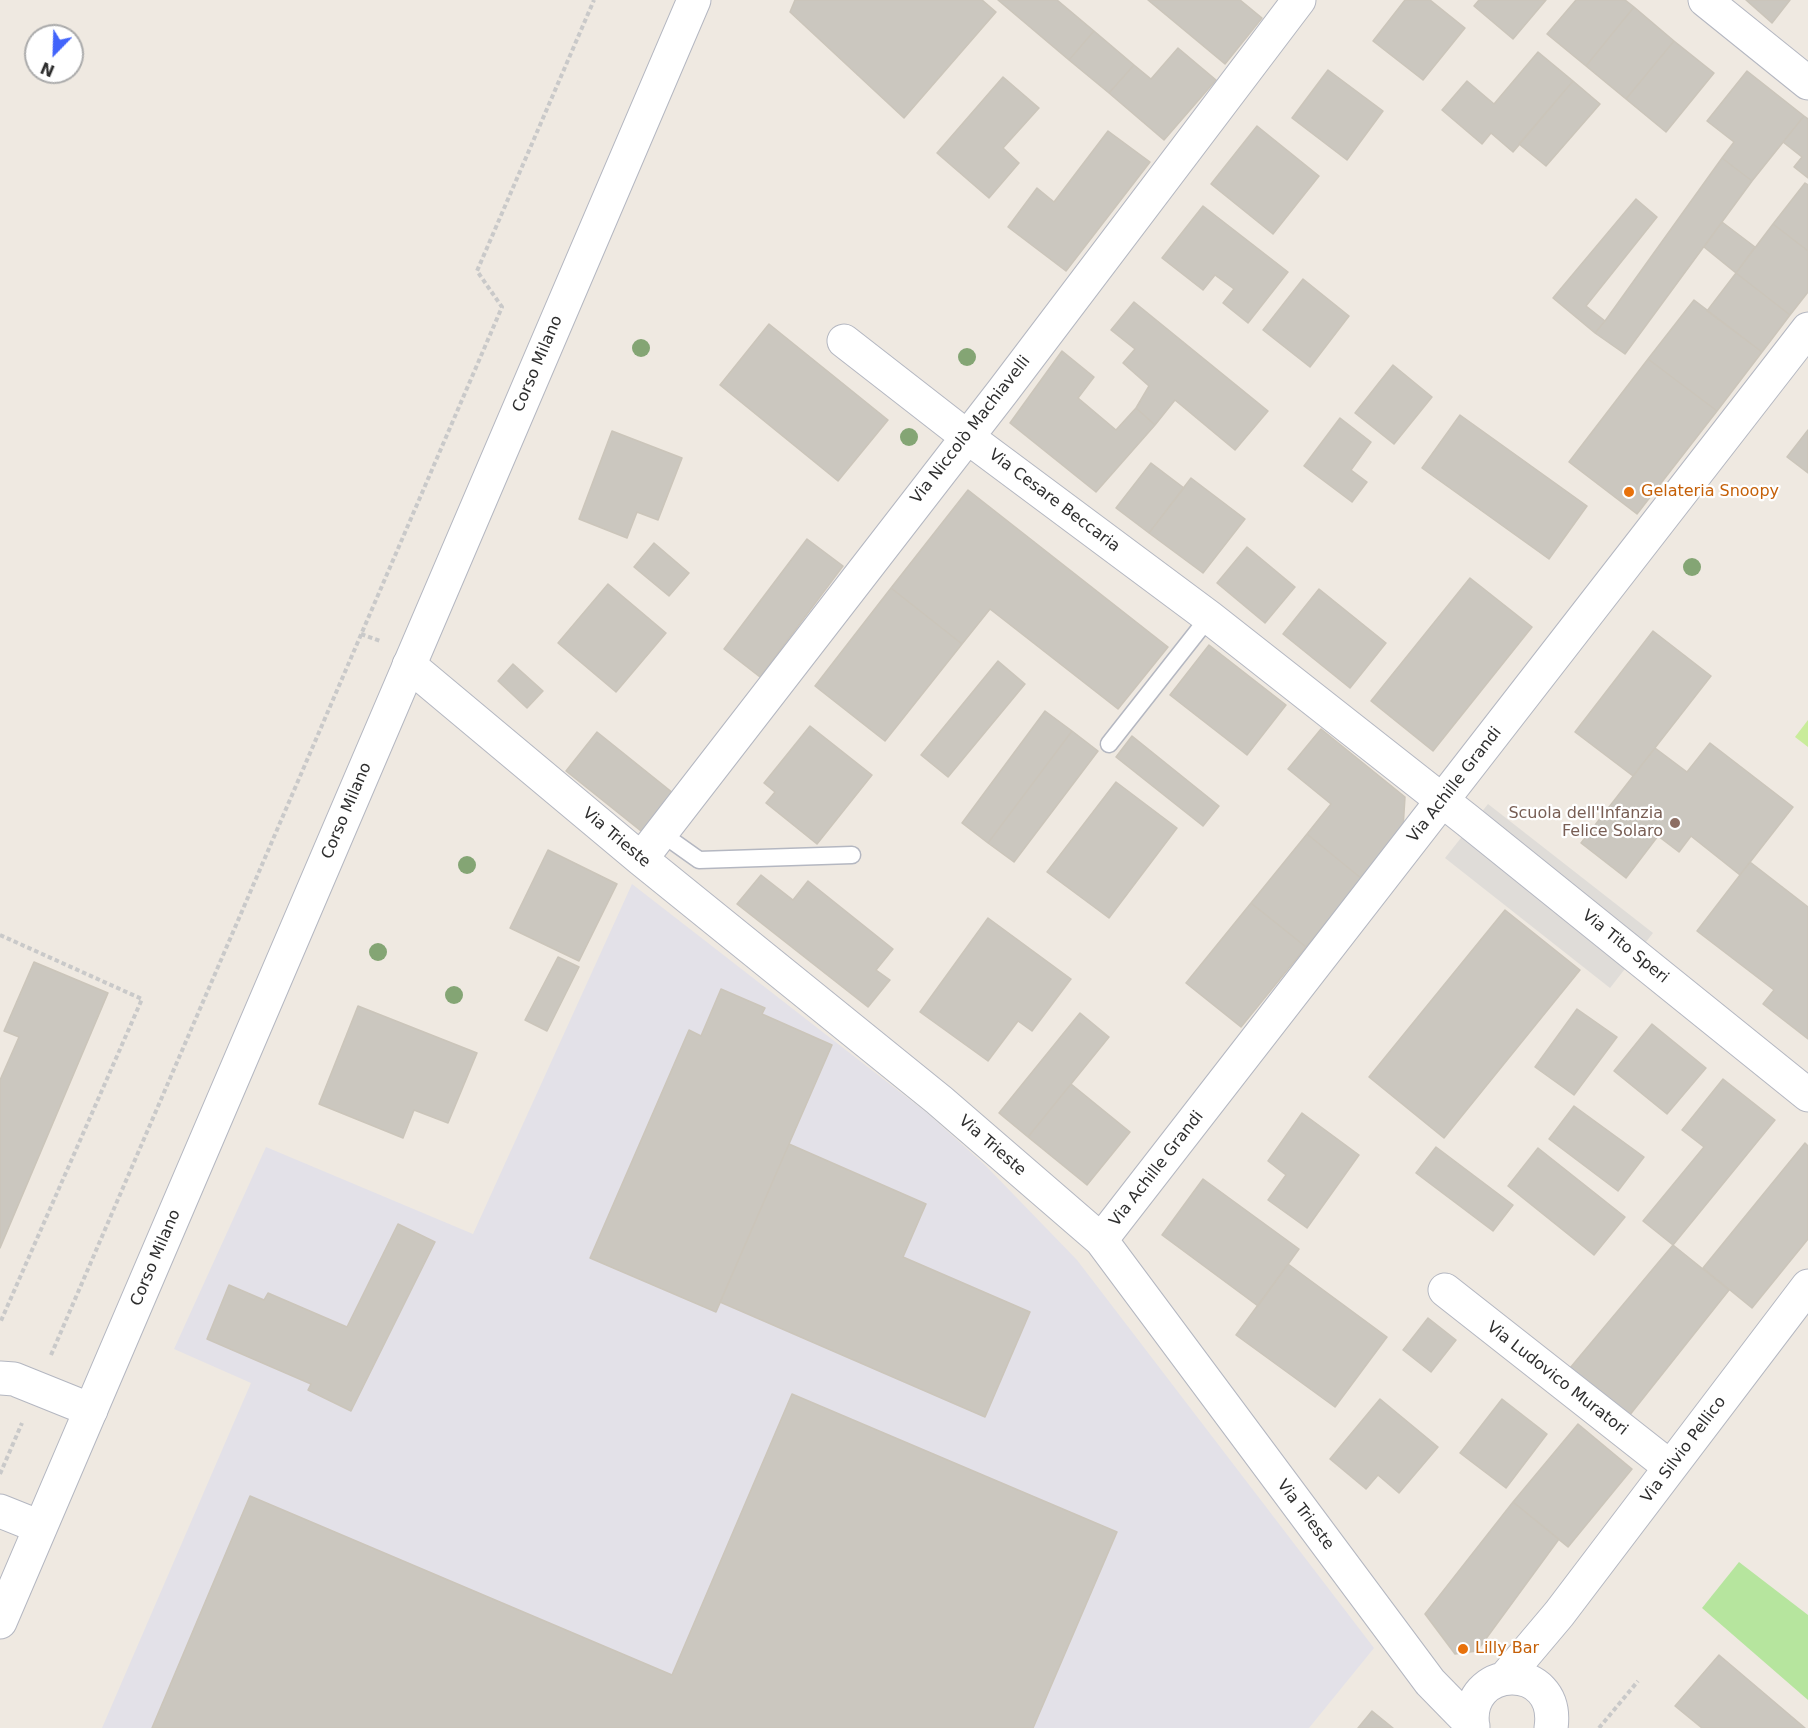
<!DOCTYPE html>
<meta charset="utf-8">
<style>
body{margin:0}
#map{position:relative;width:1808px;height:1728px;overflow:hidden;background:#efe9e1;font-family:"DejaVu Sans",sans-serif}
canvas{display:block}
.north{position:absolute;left:24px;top:24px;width:60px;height:60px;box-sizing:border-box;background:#fff;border:2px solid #ababab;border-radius:50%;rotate:203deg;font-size:16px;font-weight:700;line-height:24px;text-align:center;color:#2e2e2e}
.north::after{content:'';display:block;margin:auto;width:21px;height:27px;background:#4264fb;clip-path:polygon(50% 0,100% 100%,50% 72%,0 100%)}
</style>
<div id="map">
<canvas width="1808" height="1728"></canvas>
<div class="north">N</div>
</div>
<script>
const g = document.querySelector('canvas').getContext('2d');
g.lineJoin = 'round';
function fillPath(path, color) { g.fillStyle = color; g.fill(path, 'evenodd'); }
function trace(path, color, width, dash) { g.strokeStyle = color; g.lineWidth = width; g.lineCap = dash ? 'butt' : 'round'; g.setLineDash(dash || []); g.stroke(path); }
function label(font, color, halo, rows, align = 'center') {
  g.font = font + ' "DejaVu Sans",sans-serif'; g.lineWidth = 4.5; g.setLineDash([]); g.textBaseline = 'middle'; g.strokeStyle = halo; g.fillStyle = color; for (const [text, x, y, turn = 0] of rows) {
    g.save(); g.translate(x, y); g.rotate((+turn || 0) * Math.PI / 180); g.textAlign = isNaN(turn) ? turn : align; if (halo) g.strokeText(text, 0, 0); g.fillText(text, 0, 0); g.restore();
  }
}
fillPath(new Path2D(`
 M632,884L927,1113L985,1165L1077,1260L1374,1648L1309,1728H102L251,1383L174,1349L266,1147L473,1234Z`), '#e3e1e8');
fillPath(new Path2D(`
 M1739,1562L1808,1615V1700L1702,1608Z`), '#b6e59e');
fillPath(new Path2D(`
 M1808,720V747L1795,737Z`), '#c9ec9a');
fillPath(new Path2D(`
 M1488,804L1653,933L1610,988L1445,858Z`), '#dfdcd8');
const building = new Path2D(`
 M795,0H982L996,12L904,118L790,12Z
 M998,0H1057L1094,31L1069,60Z
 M1148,0H1240L1262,18L1225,64Z
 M1405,0H1430L1465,28L1423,80L1373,41Z
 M1479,0H1546L1513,39L1474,6Z
 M1576,0H1625L1634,7L1586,66L1547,34Z
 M1746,0H1790L1772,23Z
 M1634,7L1674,41L1626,99L1586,66Z
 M1094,31L1134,65L1109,93L1069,60Z
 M1674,41L1714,73L1666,132L1626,99Z
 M1178,48L1216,80L1164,140L1109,93L1134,65L1151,79Z
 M1538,52L1573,81L1513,152L1491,133L1482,144L1442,110L1467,81L1494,104Z
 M1328,70L1383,111L1347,160L1292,118Z
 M1747,71L1804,116L1752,181L1722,158L1734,142L1707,121Z
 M1003,77L1039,108L1003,148L1019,163L989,198L937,153Z
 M1573,81L1600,104L1546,166L1519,144Z
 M1804,116L1808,119V178L1794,167L1802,157L1783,142Z
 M1257,126L1319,176L1273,234L1211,184Z
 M1108,131L1150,162L1066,271L1008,227L1037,188L1054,202Z
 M1722,158L1752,181L1625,354L1595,333L1605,321Z
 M1805,183L1808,185V251L1773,224Z
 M1636,199L1657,217L1586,306L1605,321L1595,333L1553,298Z
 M1203,206L1288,272L1248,323L1223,303L1234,289L1215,275L1203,290L1162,258Z
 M1722,222L1755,247L1736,273L1704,247Z
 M1773,224L1808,251V292L1790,315L1736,273Z
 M1736,273L1790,315L1762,352L1707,311Z
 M1303,279L1349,316L1310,367L1263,330Z
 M1694,300L1762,352L1717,411L1648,359Z
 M1134,302L1268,411L1235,450L1175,400L1155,425L1136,408L1149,386L1123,363L1135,349L1111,330Z
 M769,324L888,420L838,481L720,385Z
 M1062,351L1094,377L1078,398L1116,430L1136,408L1155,425L1096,492L1010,423Z
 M1648,359L1717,411L1637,514L1569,462Z
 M1393,365L1432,397L1394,444L1355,413Z
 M1460,415L1587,506L1549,559L1422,468Z
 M1340,418L1371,442L1351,470L1367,482L1352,502L1304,466Z
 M1808,430V473L1787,457Z
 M612,431L682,458L658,520L637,512L627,538L579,519Z
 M1151,463L1184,488L1149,533L1116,508Z
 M1191,478L1245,519L1203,573L1149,533Z
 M968,490L1168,647L1118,709L990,609L962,644L891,588Z
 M807,539L843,566L760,677L724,649Z
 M654,543L689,573L669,596L634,567Z
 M1247,547L1295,587L1265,623L1217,583Z
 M1470,578L1532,627L1433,751L1371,701Z
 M608,584L666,633L616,692L558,643Z
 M891,588L962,644L885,741L815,686Z
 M1319,589L1386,643L1350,688L1283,634Z
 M1653,631L1711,676L1633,776L1575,732Z
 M1209,645L1286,705L1247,755L1170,695Z
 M998,661L1025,684L948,777L921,755Z
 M513,664L543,691L527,708L498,681Z
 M1045,711L1072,731L988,843L962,823Z
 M810,726L872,775L817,844L766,803L775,792L764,783Z
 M1321,729L1405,797L1403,829L1362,879L1307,834L1331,804L1288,769Z
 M1072,731L1098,751L1014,862L988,843Z
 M597,732L678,797L646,835L566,771Z
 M1132,736L1219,806L1203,826L1116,757Z
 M1710,743L1793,807L1740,875L1691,836L1679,852L1658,836L1626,878L1581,843L1655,748L1687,772Z
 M1116,782L1177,828L1109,918L1047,872Z
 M1307,834L1362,879L1306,947L1251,903Z
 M548,850L617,884L579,961L510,928Z
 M1750,862L1808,907V1039L1763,1004L1774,990L1697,931Z
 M761,875L793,900L808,881L893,949L876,970L890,980L868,1007L737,904Z
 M1251,903L1306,947L1241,1027L1186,983Z
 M1505,910L1580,970L1444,1138L1369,1077Z
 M988,918L1071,979L1032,1031L1018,1021L988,1061L920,1012Z
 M558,957L579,967L547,1031L525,1020Z
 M34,962L108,993L0,1248V1080L19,1037L4,1031Z
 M721,989L765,1008L762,1014L832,1045L716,1312L590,1258L689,1030L701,1036Z
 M358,1006L477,1053L448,1123L414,1110L403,1138L319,1104Z
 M1577,1009L1617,1037L1574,1095L1535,1067Z
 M1080,1013L1109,1037L1028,1137L999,1113Z
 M1652,1024L1706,1068L1667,1114L1614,1071Z
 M1723,1079L1775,1120L1673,1245L1643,1221L1704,1147L1682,1130Z
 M1071,1084L1130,1132L1087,1185L1028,1137Z
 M1574,1106L1644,1157L1618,1191L1549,1139Z
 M1302,1113L1359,1155L1307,1228L1268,1200L1286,1175L1268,1161Z
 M1805,1143L1808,1146V1239L1752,1308L1703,1268Z
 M789,1144L926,1204L903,1257L1030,1312L985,1417L720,1302Z
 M1436,1147L1513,1205L1493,1231L1416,1173Z
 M1538,1148L1625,1217L1594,1255L1508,1186Z
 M1203,1179L1299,1249L1258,1306L1162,1235Z
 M398,1224L435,1242L351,1411L308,1390L311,1384L207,1339L229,1285L264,1300L268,1293L347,1327Z
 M1673,1245L1729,1290L1625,1421L1565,1374Z
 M1288,1264L1387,1337L1335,1407L1236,1335Z
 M1428,1318L1456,1340L1431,1372L1403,1350Z
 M792,1394L1117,1532L1033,1728H152L250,1496L672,1675Z
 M1380,1399L1438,1447L1399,1493L1378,1475L1366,1489L1330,1459Z
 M1502,1399L1547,1434L1506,1488L1460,1453Z
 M1578,1424L1632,1469L1568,1547L1513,1502Z
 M1513,1502L1559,1539L1477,1651L1455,1654L1425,1614Z
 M1719,1655L1805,1728H1702L1675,1706Z
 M1372,1711L1393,1728H1358Z`);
fillPath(building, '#cbc7bf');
trace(building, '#cbc5ba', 1.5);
const lane = new Path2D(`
 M1109,744L1209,617
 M661,833L699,860L852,855`);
const street = new Path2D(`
 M1705,0L1808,83
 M844,341L966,436L1209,617L1467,820L1808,1095
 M409,665L641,859L939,1100L1101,1240L1430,1682L1473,1726
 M641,859L1003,391L1299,0
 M1101,1240L1808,329
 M1445,1290L1670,1467
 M0,1378L14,1379L91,1410
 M0,1511L40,1527
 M1505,1678L1559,1614L1808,1286
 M1473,1728C1462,1663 1561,1660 1551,1728`);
const secondary = new Path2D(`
 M0,1622L694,0`);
trace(lane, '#b4b7c1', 19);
trace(street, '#b4b7c1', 35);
trace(secondary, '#b4b7c1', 35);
trace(new Path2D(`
 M361,634L380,641
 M0,935L142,999L0,1323
 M51,1355L502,307L477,271L594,0
 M0,1474L22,1423
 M1599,1728L1638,1681`), '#c9c9c9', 4, [4.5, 3]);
trace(lane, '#fff', 16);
trace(street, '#fff', 33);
trace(secondary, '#fff', 33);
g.fillStyle = '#84a574';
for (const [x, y] of [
 [641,348],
 [967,357],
 [909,437],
 [1692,567],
 [467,865],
 [378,952],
 [454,995]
]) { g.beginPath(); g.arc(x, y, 9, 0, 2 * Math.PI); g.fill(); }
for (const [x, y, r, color] of [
 [1629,492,6,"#e8710a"],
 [1675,823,6,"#8d6e63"],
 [1463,1649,6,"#e8710a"]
]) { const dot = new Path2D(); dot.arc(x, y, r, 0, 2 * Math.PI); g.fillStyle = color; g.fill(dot); trace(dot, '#fff', 2); }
label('16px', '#2e2e2e', '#fff', [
 ["Corso Milano",538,364,-67],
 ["Via Niccolò Machiavelli",971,430,-52],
 ["Via Cesare Beccaria",1054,501,37],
 ["Via Achille Grandi",1455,785,-52],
 ["Corso Milano",347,811,-67],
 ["Via Trieste",616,838,40],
 ["Via Tito Speri",1625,947,39],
 ["Via Trieste",992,1146,41],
 ["Via Achille Grandi",1157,1169,-52],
 ["Corso Milano",156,1258,-67],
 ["Via Ludovico Muratori",1557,1379,38],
 ["Via Silvio Pellico",1684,1450,-53],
 ["Via Trieste",1305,1515,53]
]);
label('16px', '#c56008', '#fff', [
 ["Gelateria Snoopy",1641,492],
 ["Lilly Bar",1475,1649]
], 'left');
label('16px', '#785e54', '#fff', [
 ["Scuola dell'Infanzia",1663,814],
 ["Felice Solaro",1663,832]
], 'right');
</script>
